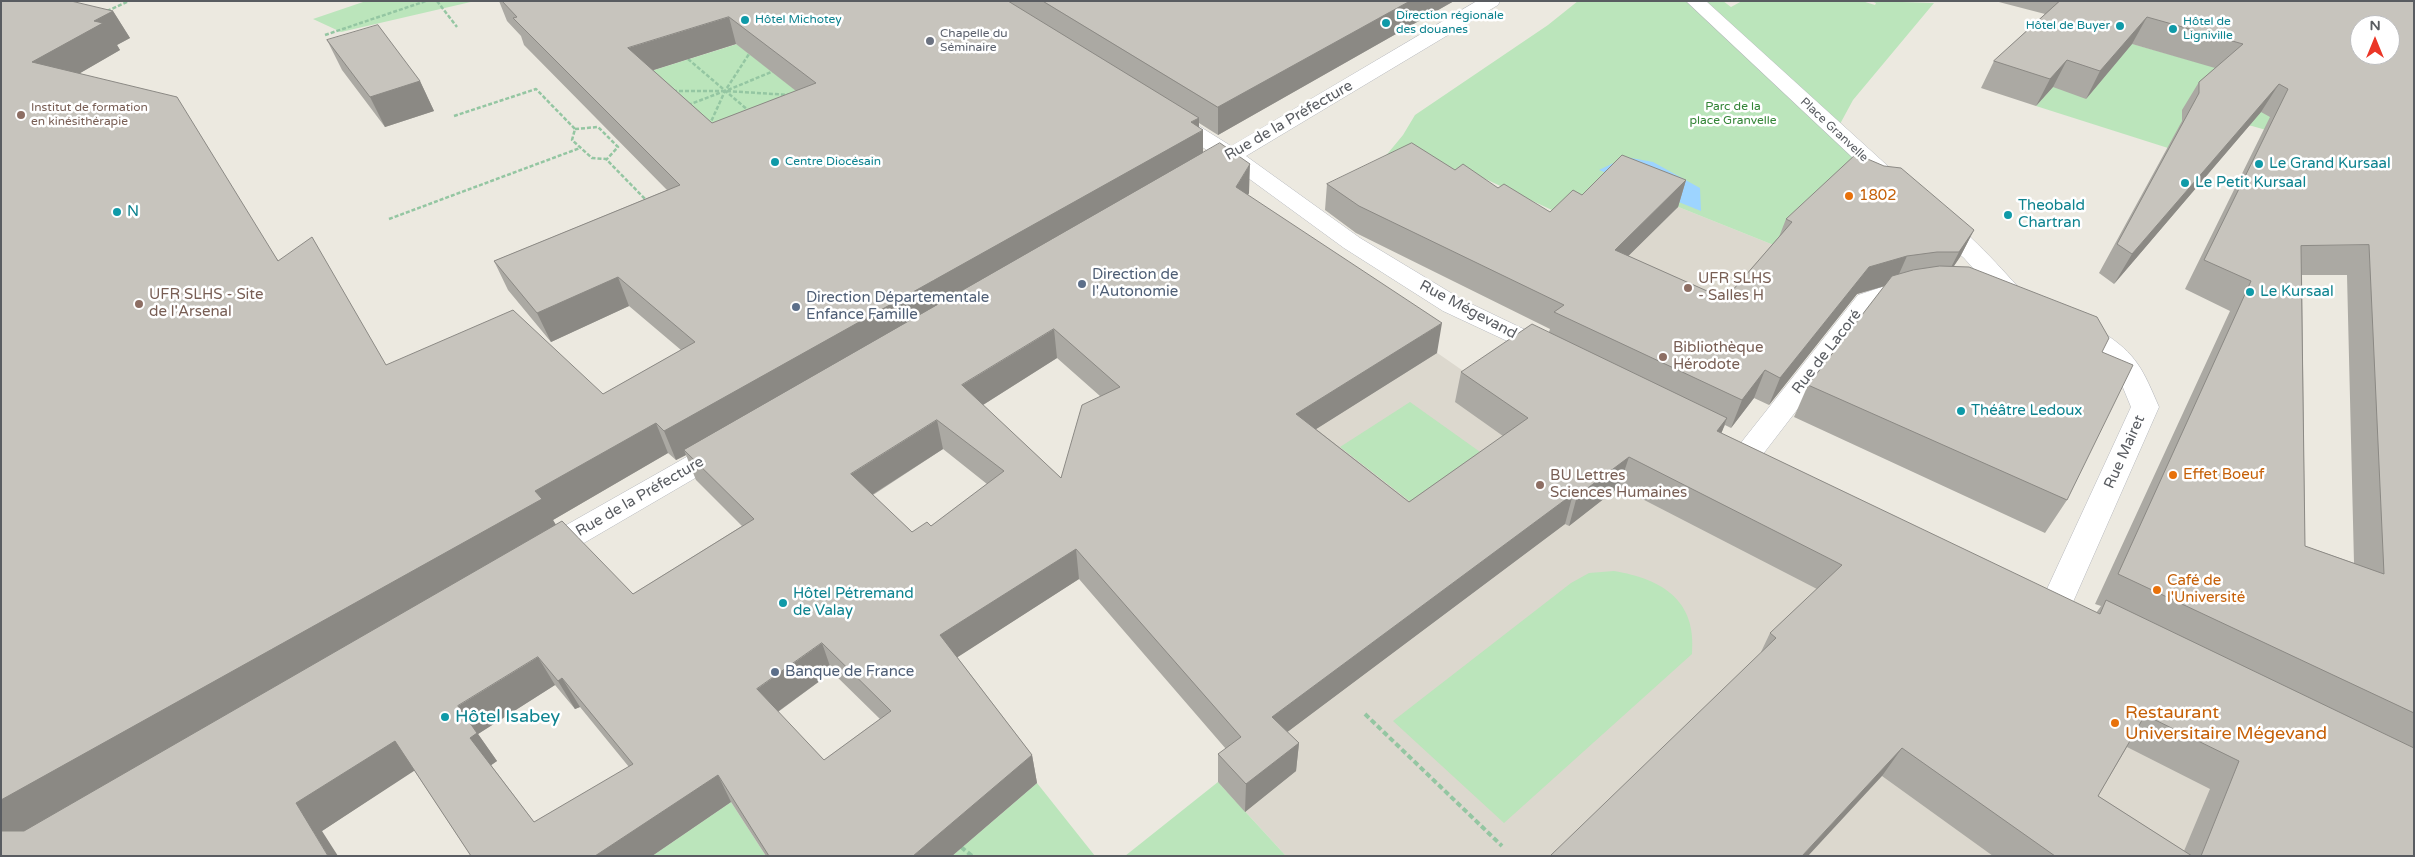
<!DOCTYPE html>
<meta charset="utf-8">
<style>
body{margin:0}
#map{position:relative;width:2415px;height:857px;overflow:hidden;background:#ece9e0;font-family:"Varela Round",sans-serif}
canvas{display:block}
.frame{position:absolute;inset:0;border:2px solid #595c61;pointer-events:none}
.north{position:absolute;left:2350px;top:15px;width:50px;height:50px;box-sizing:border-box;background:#fff;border:1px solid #bdbec0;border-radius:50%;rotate:0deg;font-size:14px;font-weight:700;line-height:20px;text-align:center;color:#595c61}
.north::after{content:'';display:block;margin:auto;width:18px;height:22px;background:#eb3627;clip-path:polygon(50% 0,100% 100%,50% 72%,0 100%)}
</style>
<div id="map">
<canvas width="2415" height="857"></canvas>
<div class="frame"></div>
<div class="north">N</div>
</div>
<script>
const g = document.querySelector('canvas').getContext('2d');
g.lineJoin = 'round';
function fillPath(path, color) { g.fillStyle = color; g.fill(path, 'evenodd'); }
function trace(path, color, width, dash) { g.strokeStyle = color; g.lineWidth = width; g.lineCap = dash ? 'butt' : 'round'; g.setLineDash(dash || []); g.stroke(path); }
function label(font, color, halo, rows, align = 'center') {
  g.font = font + ' "Varela Round",sans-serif'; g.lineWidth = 5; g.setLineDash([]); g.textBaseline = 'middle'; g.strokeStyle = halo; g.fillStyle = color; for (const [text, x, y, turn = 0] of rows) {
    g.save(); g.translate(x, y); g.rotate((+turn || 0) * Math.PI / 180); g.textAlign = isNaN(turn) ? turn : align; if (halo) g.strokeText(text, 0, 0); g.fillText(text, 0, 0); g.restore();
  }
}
fillPath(new Path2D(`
 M1636,190L1776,246L1696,397L1599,305Z
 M1423,343L1482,384L2165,686L2279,856H1286L1218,782L1323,705L1217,491L1394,380Z`), '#dcd8ce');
fillPath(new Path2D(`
 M366,1H475L341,32L313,19Z
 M1578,1H1723L1731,7L1742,1H1862L1875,5L1876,3L1871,1L1934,3L1853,100L1840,124L1872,155L1776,246L1636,190L1597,231L1479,176L1384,158L1403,135L1415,115L1548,25Z
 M2129,43L2303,92L2280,134L2252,126L2185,117L2168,148L2036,106L2053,87Z
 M737,44L802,95L721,151L638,75Z
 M1410,402L1483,454L1412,503L1340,447Z
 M1614,571C1662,579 1697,600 1692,654L1504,823L1393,721L1571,583L1589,573Z
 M1218,782L1286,856H1125Z
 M1037,783L1095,856H952Z
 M731,802L766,856H652Z`), '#bbe5bb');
fillPath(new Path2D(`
 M1626,157L1653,162L1700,188L1701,211L1599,170Z`), '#9dd4ff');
const pedestrian = new Path2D(`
 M1686,1H1706L1901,178L1904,183L1901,188L1893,190L1885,188Z
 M1938,216C1963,222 2006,275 2025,294L2028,300L2025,306L2016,308L2007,306L1964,258L1930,228L1926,223L1930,218Z`);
const minor = new Path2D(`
 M1477,1H1500L1498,5L1246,156L1360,238L1461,299L1559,346L1563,352L1559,358L1550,361L1443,311L1344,248L1229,164C1217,170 1207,178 1193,175L1190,170L1193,165L1214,155L1164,121L1160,117L1164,113L1171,111L1178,113L1231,146Z
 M1913,282L1922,284L1925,290L1922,296L1895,299L1876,307L1760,458L1750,461L1740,458L1736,451L1740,444L1858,295L1891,284Z
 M2074,318C2084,321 2092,326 2102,332C2137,354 2143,370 2159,407L2073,602L2068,611L2057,614L2046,611L2041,602L2131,407L2117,373L2103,356L2065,332L2061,326L2065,320Z
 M723,439L733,442L737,449L733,456L553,561L542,565L531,561L527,553L531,545L713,442Z`);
trace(pedestrian, '#b6b8bd', 1);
trace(minor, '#b6b8bd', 1);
trace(new Path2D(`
 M437,1L457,27
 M107,11L129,1
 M325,35L426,1
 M688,59L749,111
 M728,90L776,70
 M673,91H725L790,95
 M688,105L722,92
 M454,116L536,89L575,129L572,140L592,158L606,159L648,202
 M709,126L725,91L749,54
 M575,129L598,127L618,147L606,160
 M389,219L580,148`), '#94c6a2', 2.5, [4, 2]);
trace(new Path2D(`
 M1365,714L1502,846
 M961,847L972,856`), '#94c6a2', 4, [5.5, 3]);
fillPath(pedestrian, '#fff');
fillPath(minor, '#fff');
fillPath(new Path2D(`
 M1,1L113,11L130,38L117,45L120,50L80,73L278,260L386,365L603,394L681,350L629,306L551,342L508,290L494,261L667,190L524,45L521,36L507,21L499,1H1454L1218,135L1199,123V128L1203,130V153L1249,193L1248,195L1437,353L1316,429L1409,502L1503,436L1455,402L1461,372L1549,332L1550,329L1356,233L1325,210L1327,184L1455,170L1498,188L1550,212L1582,195L1686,180L1678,207L1628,256L1725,299L1779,237L1786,219L1974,230L1960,257L1954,266L2102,352L2067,500L2045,533L1794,417L1808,385L1885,286L1857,294L1769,405L1754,398L1731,428L1725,425L1721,433L2096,613L2101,606L2095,604L2230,311L2185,289L2270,117L2261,112L2114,284L2099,273L2182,121V110L2199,82L2215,68L2132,44L2086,99L2053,87L2036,106L1981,88L1994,61L2045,14L1995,1H2414V856H1993L1882,776L1761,652L1770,633L1817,589L1619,487L1569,526L1565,524L1287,732L1299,743L1296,771L1245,812L1218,782V754L1226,749L1079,579L957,657L1032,755L1037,783L952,856H766L731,802L652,856H471L414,770L322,831L1,856ZM736,44L796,91L712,123L653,70ZM2302,275H2347L2354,563L2305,546ZM1057,358L1100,396L1061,478L983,405ZM943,449L987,484L931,526L912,532L873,495ZM668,453L676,460L686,455L696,480L742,526L633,594L555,524L553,520ZM832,672L880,719L824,760L778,712ZM555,685L575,709L580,707L629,767L534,822L491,765L497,761L478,734ZM2127,747L2210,789L2184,851L2098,796Z
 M327,40L420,81L434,111L385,127L342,70Z`), '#aba9a3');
fillPath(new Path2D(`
 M1410,1H1454L1218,135V107Z
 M113,11L130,38L117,45L120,50L51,90L32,62L94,21Z
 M729,17L736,44L638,75L628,48Z
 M2147,17L2132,44L2086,99L2100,71Z
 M2067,60L2053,87L2036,106L2050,79Z
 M420,81L434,111L385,127L370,97Z
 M2279,84L2261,112L2114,284L2132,254Z
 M1199,118V133L1203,130V159L684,450L686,455L676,460L664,431Z
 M1250,164L1249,193L1236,216V187Z
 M1686,180L1678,207L1607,277L1615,250Z
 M1974,230L1960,257L1945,279L1959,252Z
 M1907,256L1895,283L1857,294L1769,405L1780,378L1869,267Z
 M618,277L629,306L551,342L537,313Z
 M1442,323L1437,353L1294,443L1296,414Z
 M1054,329L1057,358L967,415L962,385Z
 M1765,370L1754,398L1731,428L1742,400Z
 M1727,418L1716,448L1717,431Z
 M937,420L943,449L859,503L851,474Z
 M656,423L668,453L553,520L558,528L1,855V800L535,491Z
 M1629,457L1619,487L1569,526L1577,496Z
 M1573,494L1565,524L1270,745L1272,717Z
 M1076,549L1079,579L947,664L940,635Z
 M822,643L832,672L769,718L757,689Z
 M538,657L555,685L478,734L497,761L490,766L470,738L458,706Z
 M562,678L580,707L575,709L558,681Z
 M395,741L417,769L322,831L338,856H328L296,803Z
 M1299,743L1296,771L1245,812L1246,784Z
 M1902,748L1882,776L1808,856H1802Z
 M1032,755L1037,783L952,856H913Z
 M718,775L731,802L652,856H595Z`), '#8b8984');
const building = new Path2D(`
 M1,1H71L113,11L94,21L103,23L32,62L177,97L278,261L312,237L386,365L513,310L603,394L695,342L618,277L537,313L494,261L680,185L513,18L517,17L502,1H1008L1199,118L1191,122L1203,130L664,431L656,423L535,491L542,499L1,800ZM729,17L816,83L712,123L628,48Z
 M1043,1H1410L1218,107Z
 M2060,1H2414V713L2118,574L2251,281L2204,260L2288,89L2279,84L2132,254L2117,244L2199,93V82L2243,44L2147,17L2100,71L2067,60L2050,79L1994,61ZM2360,25H2390V55H2360ZM2369,245L2384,574L2305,546L2301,246Z
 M378,25L420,81L370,97L327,40Z
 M1220,143L1250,164L1236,187L1442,323L1296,414L1409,502L1528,418L1461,372L1532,324L1727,418L1717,431L2100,614L2106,600L2414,748V856H2201L2239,761L2145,715L2098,796L2192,856H2055L1902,748L1802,856H1550L1776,638L1770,633L1842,565L1629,457L1577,496L1573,494L1272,717L1299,743L1246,784L1218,754L1241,737L1076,549L940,635L1032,755L913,856H769L718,775L595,856H471L395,741L296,803L328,856H1V831H24L562,521L633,594L754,519L684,450ZM1054,329L1120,387L1082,405L1061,478L962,385ZM937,420L1004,471L931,526L927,522L912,532L851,474ZM822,643L891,711L824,760L757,689ZM538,657L558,681L562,678L633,764L534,822L470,738L477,733L458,706Z
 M1412,143L1455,170L1463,164L1498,188L1504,184L1550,212L1573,190L1582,195L1622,155L1686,180L1615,250L1725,299L1792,222L1786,219L1856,154L1884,166L1901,168L1974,230L1959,252H1937L1907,256L1869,267L1780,378L1765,370L1742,400L1554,312L1564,305L1359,206L1327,184Z
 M1940,266L1969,267L2097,317L2109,338L2102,352L2133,365L2067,500L1808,385L1892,276L1913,270Z`);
fillPath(building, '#c7c4bd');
trace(building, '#8b8984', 1);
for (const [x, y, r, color] of [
 [745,20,5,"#0f9aa8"],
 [1386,23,5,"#0f9aa8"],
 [2120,26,5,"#0f9aa8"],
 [2173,29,5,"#0f9aa8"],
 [930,41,5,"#6b7280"],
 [21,115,5,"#8d6e63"],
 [775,162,5,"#0f9aa8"],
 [2259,164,5,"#0f9aa8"],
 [2185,183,5,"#0f9aa8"],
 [1849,196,5,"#e8710a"],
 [117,212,5,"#0f9aa8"],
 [2008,215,5,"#0f9aa8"],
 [1082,284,5,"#5c6f8a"],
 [1688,288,5,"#8d6e63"],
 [2250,292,5,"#0f9aa8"],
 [139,304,5,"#8d6e63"],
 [796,307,5,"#5c6f8a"],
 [1663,357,5,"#8d6e63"],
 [1961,411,5,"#0f9aa8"],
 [2173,475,5,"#e8710a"],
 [1540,485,5,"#8d6e63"],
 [2157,590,5,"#e8710a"],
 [783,603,5,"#0f9aa8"],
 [775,672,5,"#5c6f8a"],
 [445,717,5,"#0f9aa8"],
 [2115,723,5,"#e8710a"]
]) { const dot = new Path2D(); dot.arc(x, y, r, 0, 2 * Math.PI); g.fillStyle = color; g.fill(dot); trace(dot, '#fff', 2); }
label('12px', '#0d838f', '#fff', [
 ["Direction régionale",1396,16],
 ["des douanes",1396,30],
 ["Hôtel Michotey",755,20],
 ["Hôtel de",2183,22],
 ["Ligniville",2183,36],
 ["Hôtel de Buyer",2110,26,"right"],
 ["Centre Diocésain",785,162]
], 'left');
label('12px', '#5b616d', '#fff', [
 ["Chapelle du",940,34],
 ["Séminaire",940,48]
], 'left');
label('12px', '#348537', '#fff', [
 ["Parc de la",1733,107],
 ["place Granvelle",1733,121]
]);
label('12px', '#785e54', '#fff', [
 ["Institut de formation",31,108],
 ["en kinésithérapie",31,122]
], 'left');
label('12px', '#595c61', '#fff', [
 ["Place Granvelle",1834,130,43]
]);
label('15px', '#595c61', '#fff', [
 ["Rue de la Préfecture",1289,121,-30],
 ["Rue Mégevand",1468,310,28],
 ["Rue de Lacoré",1827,352,-52],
 ["Rue Mairet",2125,452,-66],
 ["Rue de la Préfecture",640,497,-30]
]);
label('15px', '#0d838f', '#fff', [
 ["Le Grand Kursaal",2269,164],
 ["Le Petit Kursaal",2195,183],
 ["Theobald",2018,206],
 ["Chartran",2018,223],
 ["N",127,212],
 ["Le Kursaal",2260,292],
 ["Théâtre Ledoux",1971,411],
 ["Hôtel Pétremand",793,594],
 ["de Valay",793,611]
], 'left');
label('15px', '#c56008', '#fff', [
 ["1802",1859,196],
 ["Effet Boeuf",2183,475],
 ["Café de",2167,581],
 ["l'Université",2167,598]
], 'left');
label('15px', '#4e5e75', '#fff', [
 ["Direction de",1092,275],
 ["l'Autonomie",1092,292],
 ["Direction Départementale",806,298],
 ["Enfance Famille",806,315],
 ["Banque de France",785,672]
], 'left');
label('15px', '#785e54', '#fff', [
 ["UFR SLHS",1698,279],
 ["- Salles H",1698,296],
 ["UFR SLHS - Site",149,295],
 ["de l'Arsenal",149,312],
 ["Bibliothèque",1673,348],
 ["Hérodote",1673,365],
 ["BU Lettres",1550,476],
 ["Sciences Humaines",1550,493]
], 'left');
label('18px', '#c56008', '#fff', [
 ["Restaurant",2125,713],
 ["Universitaire Mégevand",2125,734]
], 'left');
label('18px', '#0d838f', '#fff', [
 ["Hôtel Isabey",455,717]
], 'left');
</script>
